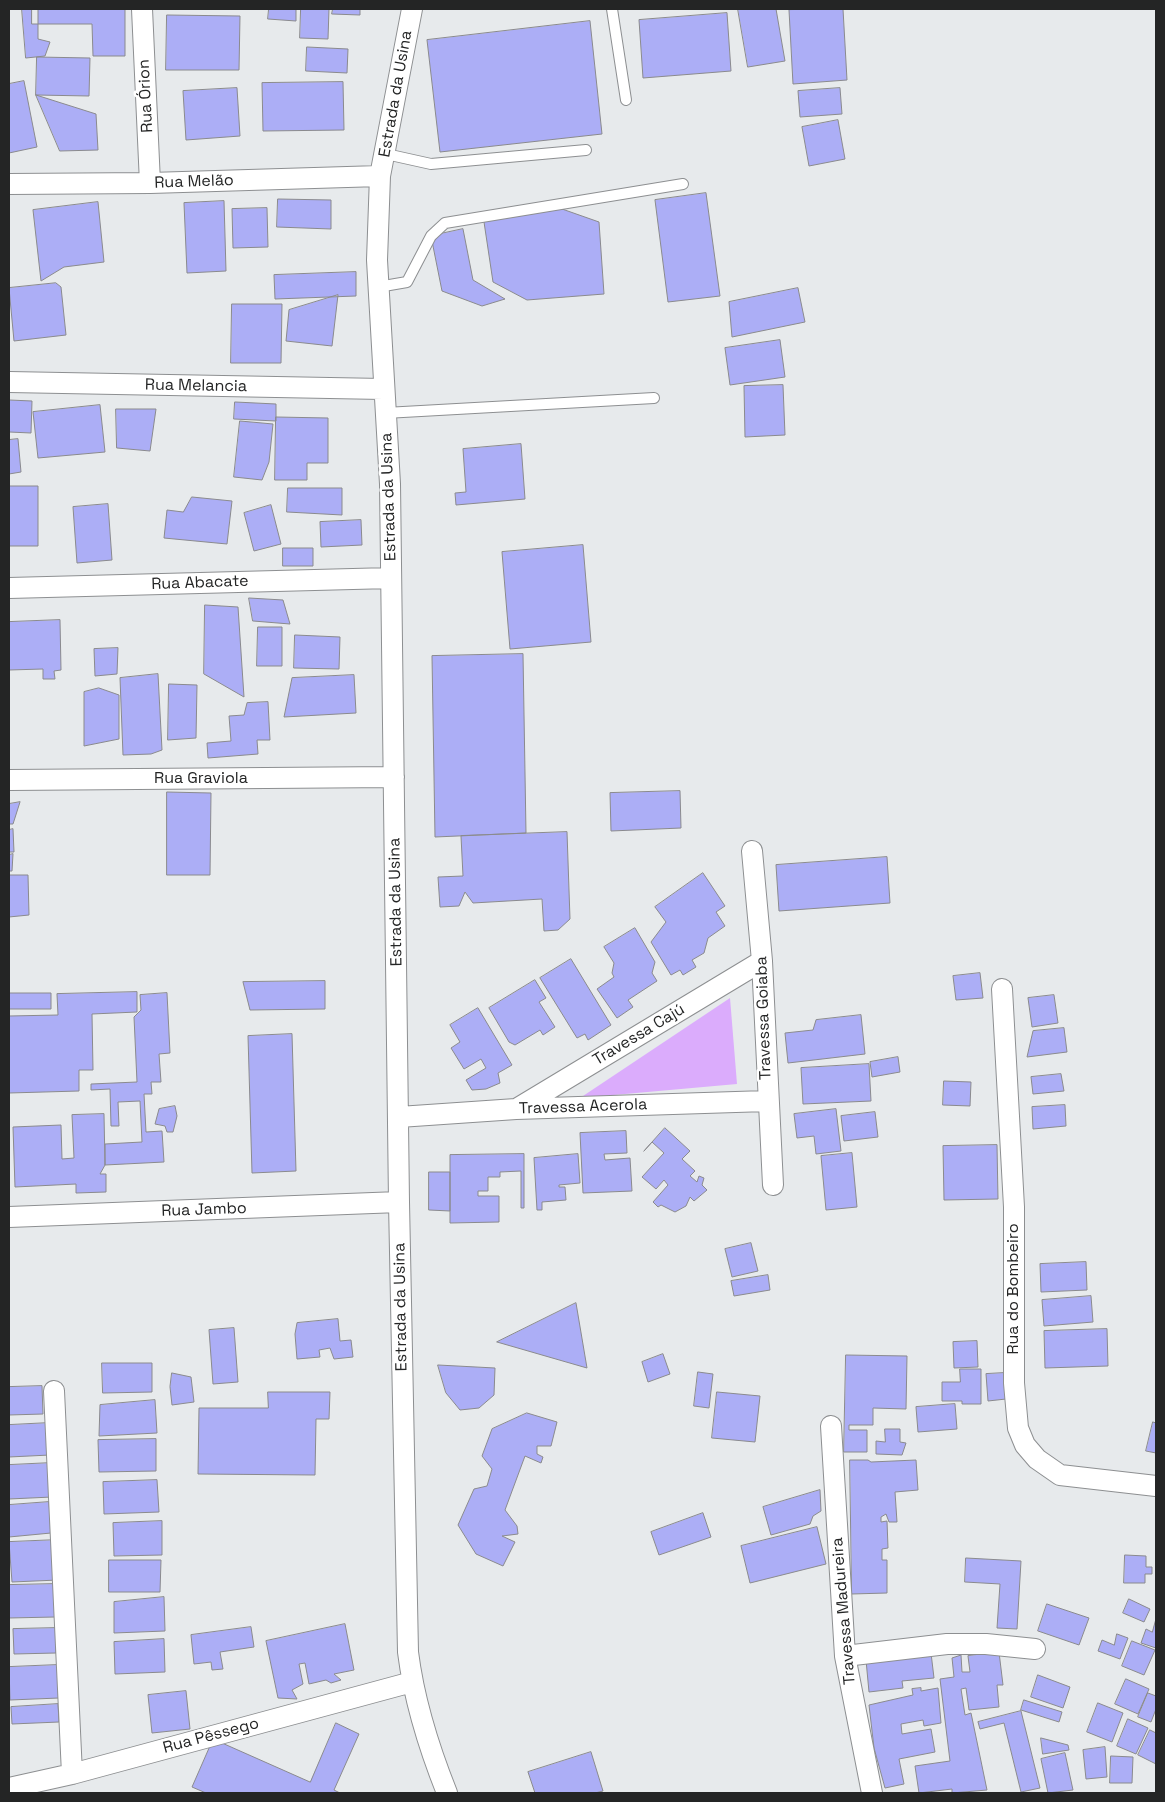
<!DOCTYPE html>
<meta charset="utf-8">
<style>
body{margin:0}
#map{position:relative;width:1165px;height:1802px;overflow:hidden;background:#e7eaec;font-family:"Space Grotesk",sans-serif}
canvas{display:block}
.frame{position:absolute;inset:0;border:10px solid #242525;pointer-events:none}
</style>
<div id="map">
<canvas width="1165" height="1802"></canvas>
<div class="frame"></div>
</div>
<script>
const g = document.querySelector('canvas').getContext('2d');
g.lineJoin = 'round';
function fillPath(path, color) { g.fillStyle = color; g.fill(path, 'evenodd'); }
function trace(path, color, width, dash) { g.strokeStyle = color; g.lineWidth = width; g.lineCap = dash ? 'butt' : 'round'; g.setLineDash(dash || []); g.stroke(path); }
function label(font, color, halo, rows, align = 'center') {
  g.font = font + ' "Space Grotesk",sans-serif'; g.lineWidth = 5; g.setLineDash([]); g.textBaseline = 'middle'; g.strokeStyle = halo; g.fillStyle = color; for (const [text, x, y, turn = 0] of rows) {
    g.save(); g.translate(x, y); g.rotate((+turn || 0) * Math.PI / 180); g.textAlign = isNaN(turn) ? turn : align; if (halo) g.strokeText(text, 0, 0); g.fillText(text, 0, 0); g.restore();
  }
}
fillPath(new Path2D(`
 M730,998L737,1084L580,1098Z`), '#dbacfc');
const building = new Path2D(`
 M22,9H38V39L50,42L45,56L26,58Z
 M32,9H125V56H93L92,24H32Z
 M269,9H296V21L268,19Z
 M301,9H329L328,39L300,38Z
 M333,9H360V15L332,14Z
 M738,9H776L785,61L748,67Z
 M843,9L847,80L793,84L789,10Z
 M727,13L731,71L643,78L639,20Z
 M167,15L240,16L239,70H166Z
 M590,21L602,134L440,152L427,40Z
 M307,47L348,49L347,73L306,71Z
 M37,57L90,58L89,96L36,95Z
 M24,81L37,147L9,153V84Z
 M343,82L344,130L263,131L262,83Z
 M237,88L240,136L186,140L183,91Z
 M840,88L842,114L800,117L798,91Z
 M36,95L96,114L98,150L60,151Z
 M838,120L845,159L809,166L802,127Z
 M706,193L720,296L668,302L655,200Z
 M278,199L331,200V229L277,227Z
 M224,201L226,271L187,273L184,203Z
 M98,202L104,262L64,267L41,281L33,210Z
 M267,208L268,247L233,248L232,209Z
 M562,209L599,222L604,294L527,300L493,282L484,222Z
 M463,229L473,280L505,299L482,306L442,291L431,236Z
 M356,272V296L275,299L274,275Z
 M56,283L61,287L66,335L14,341L9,288Z
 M798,288L805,322L732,337L729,302Z
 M338,295L332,346L286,341L289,310Z
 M232,304H282L281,363H231Z
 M780,340L785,377L730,385L725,348Z
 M783,385L785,435L745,437L744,386Z
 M9,400L32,401L31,433L9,432Z
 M235,402L276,404V421L234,419Z
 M100,405L105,452L38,458L33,412Z
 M116,409H156L150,451L117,448Z
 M276,417L328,418V463H307V480H275Z
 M240,421L273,424L269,462L262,480L234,477Z
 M18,439L21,472L9,474V440Z
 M521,444L525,499L456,505L455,493L466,492L463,449Z
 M9,486H38V546H9Z
 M288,488H342V515L287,512Z
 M192,497L232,501L227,544L164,538L167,510L183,512Z
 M108,504L112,560L77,563L73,507Z
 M271,505L281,544L254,551L244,513Z
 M361,520L362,545L321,547L320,522Z
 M583,545L591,642L510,649L502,552Z
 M283,548H313V566H283Z
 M249,598L283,600L290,624L253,621Z
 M205,605L238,607L244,697L204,674Z
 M60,620L61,670L54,671L55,679H43V669L9,670V622Z
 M258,627H282V666H257Z
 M295,635L340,637L339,669L294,668Z
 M118,648L117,674L95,676L94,649Z
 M523,654L526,833L435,837L432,656Z
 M158,674L162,750L151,754L123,755L120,678Z
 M354,675L356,713L284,717L292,678Z
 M169,684L197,685L196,738L168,740Z
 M99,688L119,695V739L84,746V692Z
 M268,702L270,740H257L258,754L208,758L207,743L231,741L229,716L244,715L247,703Z
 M680,791L681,828L611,831L610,793Z
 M167,792L211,793L210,875H167Z
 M20,802L13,824H9V804Z
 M13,829L14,852H9V830Z
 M567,832L570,919L558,930L544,931L542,899L473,903L465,892L459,906L440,907L438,877L463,876L461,836Z
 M13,854L12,871H9V855Z
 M887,857L890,903L779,911L776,865Z
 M703,873L725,906L716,912L725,926L708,938L704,953L692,960L696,967L683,975L680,970L671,975L651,942L666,922L655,907Z
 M9,875H28L29,915L9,917Z
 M635,928L655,962L652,973L657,981L628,1000L633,1007L617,1018L597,989L614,977L612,973L614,963L604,947Z
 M571,959L611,1025L588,1040L585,1034L577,1038L540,978Z
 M980,973L983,998L956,1000L953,976Z
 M535,980L546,998L539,1002L555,1027L543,1035L540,1030L515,1045L509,1042L489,1008Z
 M325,981V1009L250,1010L243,982Z
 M137,992V1012L92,1014L93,1070H79V1091L9,1093V1016L58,1015L57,994Z
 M9,993H51V1009H9Z
 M167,993L170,1053L159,1054L161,1082H151L152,1094H144L146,1132L162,1131L164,1162L105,1165V1144L142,1142L140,1101L118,1102L119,1126H111L110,1089L91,1090V1084L137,1082L134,1017L141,1010L140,995Z
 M1054,995L1058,1023L1032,1027L1028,998Z
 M478,1008L512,1065L498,1073L500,1083L486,1089L472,1090L466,1080L486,1068L481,1059L464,1069L451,1048L460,1042L450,1025Z
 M861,1015L865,1054L788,1063L785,1033L813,1030L816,1020Z
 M1064,1028L1067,1052L1027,1057L1033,1031Z
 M292,1034L296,1171L252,1173L248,1036Z
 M898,1057L900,1072L872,1077L870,1062Z
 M869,1064L871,1101L803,1104L801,1068Z
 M1061,1074L1064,1091L1033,1094L1031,1077Z
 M944,1081L971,1082L970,1106L943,1105Z
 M1065,1105L1066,1126L1033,1129L1032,1107Z
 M175,1106L177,1116L173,1132H167L165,1126L155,1124L159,1109Z
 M836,1109L841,1151L816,1154L814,1136L797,1138L794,1114Z
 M875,1112L878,1137L844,1141L841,1116Z
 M104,1114L105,1165L100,1174H106V1192L76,1193V1184L15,1187L13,1127L61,1125L62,1159L74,1158L72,1115Z
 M665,1128L690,1151L682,1159L695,1171L690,1176L697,1182L699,1176L704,1178L702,1185L707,1190L694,1201L690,1197L686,1206L675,1212L661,1205L658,1207L653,1202L668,1185L664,1180L656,1189L642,1177L664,1153L652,1142L644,1151Z
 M626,1131L627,1153L604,1154L605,1160L630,1158L632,1191L583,1193L580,1133Z
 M997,1145L998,1199L944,1200L943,1146Z
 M852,1153L857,1207L826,1210L821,1156Z
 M524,1154V1208H521V1171L500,1172V1177H488V1191H478V1196H499V1222L450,1223V1155Z
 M578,1154L580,1183L559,1185V1187H565L566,1200L542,1202V1210H537L534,1158Z
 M429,1172H450V1211L429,1210Z
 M751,1243L758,1271L732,1277L725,1249Z
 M1086,1262L1087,1290L1041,1292L1040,1264Z
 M768,1275L770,1290L734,1296L731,1281Z
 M1091,1296L1093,1322L1044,1326L1042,1300Z
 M576,1303L587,1368L497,1342Z
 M338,1319L340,1341L351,1340L353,1357L334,1359L330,1348L319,1350L320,1357L297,1359L295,1334L297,1323Z
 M234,1328L238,1382L213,1384L209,1330Z
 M1107,1329L1108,1366L1045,1368L1044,1331Z
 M977,1341L978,1367L954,1368L953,1342Z
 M663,1354L670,1374L648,1382L642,1362Z
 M846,1355L907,1356L906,1409L873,1408V1425H849V1430H867V1452H844Z
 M102,1363H152V1392L103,1393Z
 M438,1365L495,1368L494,1395L479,1408L460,1410L446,1393Z
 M960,1369H981V1404H962V1401H942V1382H960Z
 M698,1372L713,1374L709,1408L694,1406Z
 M172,1373L191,1377L194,1402L172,1405L170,1387Z
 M1004,1373L1006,1399L988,1401L986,1374Z
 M42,1386L43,1414L9,1415V1387Z
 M268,1392H330L329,1419H316L315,1475L198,1474L199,1408H268Z
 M717,1392L760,1396L755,1442L712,1438Z
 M155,1400L157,1433L99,1436L100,1405Z
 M955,1404L957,1429L918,1432L916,1407Z
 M527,1413L557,1422L551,1446H537V1454L543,1457L541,1463L525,1456L505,1510L517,1526L518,1534L502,1536L515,1542L503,1566L476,1554L458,1525L474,1489L487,1486L492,1469L482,1456L492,1429Z
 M1153,1422L1156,1423V1453L1146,1451Z
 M49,1423L50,1455L9,1457V1425Z
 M885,1429H900V1442L906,1443L902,1455L876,1454V1441L885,1442Z
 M156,1439V1471L99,1472L98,1440Z
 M850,1460H868L871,1462L916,1460L918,1490L895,1492L897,1522H889L886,1514L881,1517V1522L887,1521L888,1548L882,1549V1560H887V1593L852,1594Z
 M51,1463L52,1497L9,1499V1465Z
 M157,1480L159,1512L104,1514L103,1482Z
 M820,1490L821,1511L813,1516L810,1524L771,1535L763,1507Z
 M49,1502L51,1533L9,1537V1505Z
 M703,1513L711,1537L659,1555L651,1532Z
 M162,1521V1555L114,1556L113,1523Z
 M817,1527L826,1564L750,1583L741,1546Z
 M57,1540L58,1580L12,1582L9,1542Z
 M1125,1555L1146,1556V1567H1152V1574H1145V1583H1124Z
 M966,1558L1021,1561L1017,1629L997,1628L1000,1584L965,1582Z
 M109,1560H161L160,1592H109Z
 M54,1584L55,1617L9,1618V1585Z
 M164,1597L165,1631L114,1633V1602Z
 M1129,1599L1150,1609L1144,1622L1123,1613Z
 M1047,1604L1089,1618L1079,1645L1038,1631Z
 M1156,1619V1648L1141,1643L1146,1629L1152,1632Z
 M345,1624L354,1670L334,1674L341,1680L331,1683L326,1680L309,1684L305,1663L299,1664L303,1684L292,1690L297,1699L278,1698L266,1641Z
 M251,1627L254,1647L220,1652L223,1669L212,1670L211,1662L194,1664L191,1635Z
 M56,1628V1653L14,1654L13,1629Z
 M1117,1634L1128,1638L1120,1659L1098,1651L1102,1640L1114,1645Z
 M164,1639L165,1672L115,1674L114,1642Z
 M1132,1641L1155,1650L1144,1675L1122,1666Z
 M999,1652L1003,1685H997L999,1707L969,1710L966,1688L961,1689L965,1715L971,1713L987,1790L952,1793V1789L919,1793L915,1766L950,1761L940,1679L954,1677L952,1658L961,1655L962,1672H970L968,1656Z
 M931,1653L934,1678L902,1681L903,1688L869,1692L866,1660Z
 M57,1665L59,1698L10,1700L9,1667Z
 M1038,1675L1070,1687L1063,1708L1031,1697Z
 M1126,1679L1149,1689L1138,1714L1115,1704Z
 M921,1688V1691L938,1688L941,1723L924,1726L923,1720L901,1724L902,1734L931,1729L935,1752L899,1759L904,1784L885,1788L874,1748L869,1705L913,1695L912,1689Z
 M186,1691L190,1729L152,1733L148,1695Z
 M1148,1693L1156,1696V1709L1151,1722L1138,1717Z
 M1024,1700L1062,1712L1059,1722L1021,1710Z
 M1098,1703L1123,1713L1112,1742L1087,1732Z
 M58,1704L59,1722L12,1724L11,1707Z
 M1021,1711L1040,1788L1021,1792L1004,1723L980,1729L978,1722Z
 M1128,1719L1148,1728L1136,1754L1117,1746Z
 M336,1723L359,1734L334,1790L340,1793H206L192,1787L213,1739L310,1782Z
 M1150,1730L1156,1733V1764L1138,1755Z
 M1041,1738L1068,1745L1069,1750L1043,1754Z
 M1105,1747L1107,1777L1086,1779L1083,1750Z
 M591,1752L603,1791L595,1793H535L528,1772Z
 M1065,1753L1073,1790L1048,1793L1041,1759Z
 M1111,1756L1133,1757L1132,1783H1110Z`);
fillPath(building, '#acaef6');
trace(building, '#8a8a8d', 1);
const service = new Path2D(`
 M612,9L626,100
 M386,154L431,164L586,150
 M378,287L407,282L431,236L445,223L683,184
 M385,413L654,398`);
const minor = new Path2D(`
 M142,9L150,183
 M412,9L380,176L377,260L390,484L399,1202L408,1652C414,1700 429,1748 447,1793
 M9,184L150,183L380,176
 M9,382L383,389
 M9,588L391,578
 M9,780L394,777
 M752,851L762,961L773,1185
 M1002,989L1014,1207V1383L1018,1428L1025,1445L1037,1459L1060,1475L1156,1486
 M518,1108L762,961
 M399,1117L516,1109L767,1101
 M9,1217L399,1202
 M54,1391L72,1774
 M831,1426L845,1656L872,1793
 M845,1656L947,1644H986L1035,1649
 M9,1788L72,1774L412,1682`);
trace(service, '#8d8f91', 12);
trace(minor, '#8d8f91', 22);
trace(service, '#fff', 10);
trace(minor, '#fff', 20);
label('16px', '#242525', '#fff', [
 ["Estrada da Usina",396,94,-80],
 ["Rua Órion",146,96,-93],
 ["Rua Melão",194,182,-2],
 ["Rua Melancia",196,386,1],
 ["Estrada da Usina",389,497,-92],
 ["Rua Abacate",200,583,-2],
 ["Rua Graviola",201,779],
 ["Estrada da Usina",396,902,-91],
 ["Travessa Goiaba",764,1018,-92],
 ["Travessa Cajú",639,1035,-31],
 ["Travessa Acerola",583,1107,-2],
 ["Rua Jambo",204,1210,-2],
 ["Rua do Bombeiro",1014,1289,-90],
 ["Estrada da Usina",401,1307,-91],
 ["Travessa Madureira",844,1611,-95],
 ["Rua Pêssego",211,1736,-15]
]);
</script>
